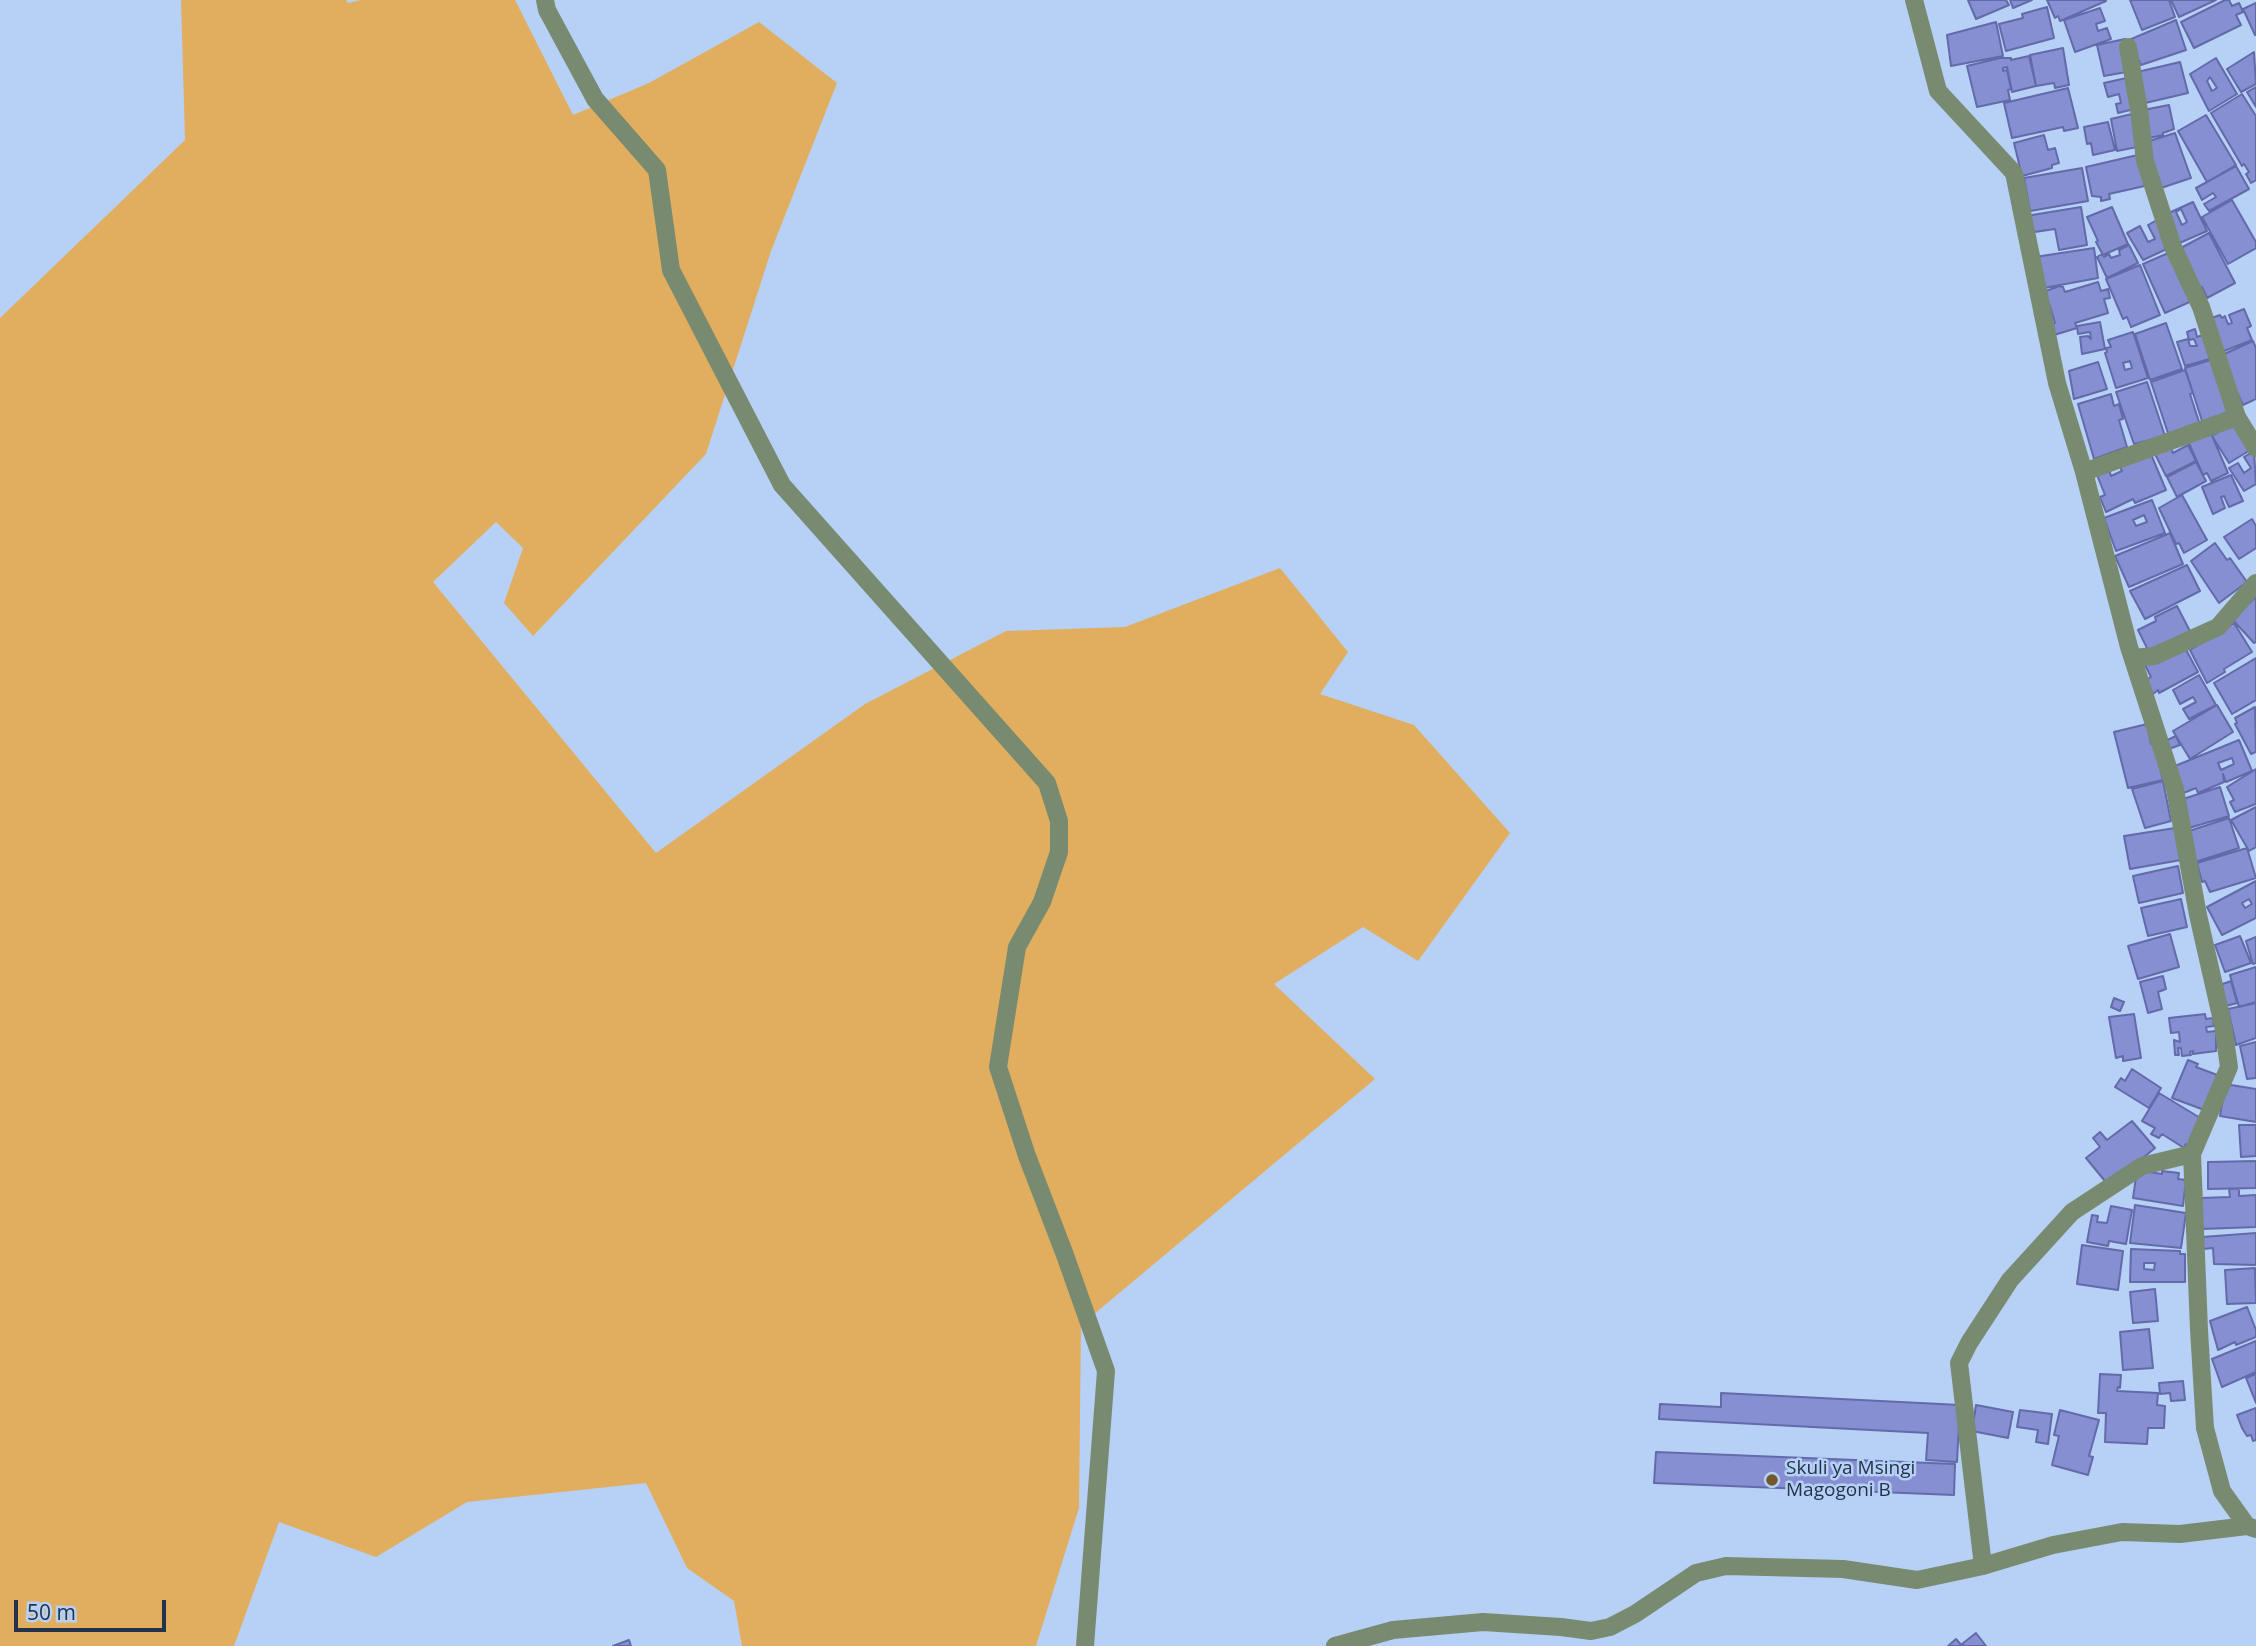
<!DOCTYPE html>
<style>
body{margin:0}
#map{position:relative;width:2256px;height:1646px;overflow:hidden;background:#b7d1f6;font-family:"Open Sans",sans-serif}
canvas{display:block}
.scale{position:absolute;left:14px;top:1600px;width:152px;height:32px;box-sizing:border-box;border:4px solid #22334b;border-top:0;padding-left:9px;font-size:21px;line-height:24px;white-space:nowrap;color:#22334b;-webkit-text-stroke:5px #b7d1f6;paint-order:stroke}
</style>
<div id="map">
<canvas width="2256" height="1646"></canvas>
<div class="scale">50 m</div>
</div>
<script>
const g = document.querySelector('canvas').getContext('2d');
g.lineJoin = 'round';
function fillPath(path, color) { g.fillStyle = color; g.fill(path, 'evenodd'); }
function trace(path, color, width, dash) { g.strokeStyle = color; g.lineWidth = width; g.lineCap = dash ? 'butt' : 'round'; g.setLineDash(dash || []); g.stroke(path); }
function label(font, color, halo, rows, align = 'center') {
  g.font = font + ' "Open Sans",sans-serif'; g.lineWidth = 5; g.setLineDash([]); g.textBaseline = 'middle'; g.strokeStyle = halo; g.fillStyle = color; for (const [text, x, y, turn = 0] of rows) {
    g.save(); g.translate(x, y); g.rotate((+turn || 0) * Math.PI / 180); g.textAlign = isNaN(turn) ? turn : align; if (halo) g.strokeText(text, 0, 0); g.fillText(text, 0, 0); g.restore();
  }
}
fillPath(new Path2D(`
 M181,0H346L348,3L361,0H515L573,115L649,83L759,22L837,83L771,251L706,454L533,636L504,603L523,548L496,522L433,582L656,853L865,704L1006,631L1125,627L1280,568L1348,652L1320,694L1414,725L1510,833L1418,961L1363,927L1274,984L1375,1079L1081,1325L1079,1508L1036,1646H742L734,1601L687,1568L646,1483L467,1502L376,1557L279,1522L234,1646H0V318L185,140Z`), '#e0ae5e');
const building = new Path2D(`
 M1968,0H2006L2009,5L1976,19Z
 M2010,0H2032L2013,8Z
 M2047,0H2105L2106,1L2060,21L2058,16L2055,18Z
 M2130,0H2169L2175,17L2142,30Z
 M2171,0H2216L2179,17Z
 M2225,0H2229L2232,6L2239,3L2243,12L2236,15L2241,25L2194,48L2181,22Z
 M2256,3V35H2255L2243,9Z
 M2047,7L2054,38L2006,51L1999,24L2023,18L2022,14Z
 M2100,8L2105,21L2096,24L2098,31L2107,28L2111,39L2075,52L2064,20Z
 M2176,20L2186,50L2141,65L2129,40Z
 M1996,22L2003,56L1951,66L1947,35Z
 M2125,39L2132,71L2104,76L2097,45Z
 M2063,48L2069,85L2055,88L2054,83L2036,86L2030,55Z
 M2254,52L2256,84L2241,92L2227,69Z
 M2029,56L2036,86L2012,92L2007,67L2003,68V71L2007,70L2011,89L2008,90L2010,100L1977,107L1967,66L2000,58H2011V60Z
 M2216,58L2237,94L2209,111L2190,74ZM2210,77L2217,88L2212,91L2207,81Z
 M2180,62L2188,93L2141,104L2133,73Z
 M2131,77L2138,108L2118,113L2116,104L2121,103L2119,94L2108,97L2104,83Z
 M2256,87V107L2247,92Z
 M2068,88L2078,128L2064,131L2063,127L2012,138L2004,103Z
 M2242,94L2256,116V180L2251,183L2246,174L2249,172L2244,164L2242,166L2211,113Z
 M2169,105L2174,129L2163,133V135L2149,138L2143,110Z
 M2136,113L2142,146L2117,151L2111,119Z
 M2206,115L2236,165L2207,182L2178,131Z
 M2108,122L2115,150L2093,155L2091,143L2087,144L2084,127Z
 M2175,133L2191,178L2158,189L2143,143Z
 M2044,135L2048,150L2055,148L2059,163L2052,165V168L2022,176L2014,143Z
 M2142,154L2149,185L2109,194L2110,199L2101,201V197L2092,196L2086,167Z
 M2236,166L2249,189L2209,211L2204,204L2216,197L2213,193L2202,200L2196,188Z
 M2082,168L2088,201L2030,211L2024,178Z
 M2232,200L2256,242V248L2228,264L2202,217Z
 M2193,202L2207,231L2175,245L2162,216ZM2181,209L2187,222L2182,225L2176,212Z
 M2081,207L2087,245L2059,250L2055,229L2028,233L2026,216Z
 M2112,207L2128,244L2103,255L2096,242L2098,241L2087,217Z
 M2157,220L2171,247L2143,260L2127,233L2140,226L2148,242L2155,239L2148,225Z
 M2209,233L2235,283L2207,298L2202,287L2198,289L2177,250Z
 M2129,245L2138,263L2107,278L2097,257L2102,254L2104,257L2109,254L2111,258L2120,255L2119,250Z
 M2094,248L2098,278L2044,288L2035,257Z
 M2173,251L2194,300L2165,313L2143,264Z
 M2140,265L2160,315L2131,327L2127,317L2123,319L2106,279Z
 M2098,282L2101,291L2108,289L2110,298L2104,299L2108,313L2075,323L2077,328L2054,335L2051,324L2055,323L2049,303L2041,293L2059,286L2063,287L2065,292Z
 M2244,309L2251,326L2247,328L2252,340L2219,353L2209,319L2220,315L2222,318L2225,316L2228,324L2232,323L2229,315Z
 M2100,322L2105,349L2082,354L2080,337L2088,336L2091,339L2090,332L2078,334L2077,326Z
 M2166,323L2182,369L2150,380L2135,334Z
 M2195,329L2197,337L2206,334L2213,358L2185,366L2177,342L2188,339L2190,346H2197L2194,339L2189,340L2187,332Z
 M2133,332L2148,378L2116,388L2105,353L2107,352L2106,348L2111,347L2108,340ZM2130,361L2132,368L2125,370L2123,363Z
 M2253,341L2256,348V399L2243,405L2220,356Z
 M2214,359L2234,414L2203,424L2185,368Z
 M2098,362L2107,389L2074,399L2069,371Z
 M2185,370L2193,393L2190,394L2201,428L2170,439L2151,382Z
 M2147,382L2165,436L2134,444L2116,392Z
 M2111,394L2114,406L2119,404L2123,419L2119,420L2127,447L2094,459L2078,404Z
 M2235,422L2252,449L2229,463L2212,436Z
 M2210,431L2228,473L2211,481L2207,473L2203,475L2188,441Z
 M2188,445L2196,461L2166,476L2155,454L2171,447L2173,453Z
 M2254,451L2256,484L2244,491L2229,468L2238,463L2244,473L2251,468L2244,457Z
 M2150,452L2166,490L2135,503L2133,499L2106,512L2100,497L2105,495L2097,475L2109,470L2111,476L2122,471L2119,465Z
 M2196,462L2206,481L2177,497L2167,477Z
 M2231,475L2243,501L2229,507L2224,496L2221,497L2225,508L2213,514L2202,487Z
 M2182,495L2207,540L2184,553L2179,543L2176,544L2159,508Z
 M2152,500L2165,533L2116,551L2104,518ZM2144,515L2147,522L2136,526L2133,520Z
 M2252,519L2256,526V548L2239,559L2224,537Z
 M2170,533L2183,564L2129,587L2115,556Z
 M2215,543L2227,560L2230,558L2247,582L2219,603L2191,561Z
 M2187,565L2200,591L2145,619L2130,591Z
 M2256,597V642L2254,643L2232,619Z
 M2177,606L2192,635L2150,654L2138,630L2156,621L2155,617Z
 M2234,623L2252,652L2224,669L2225,672L2207,683L2190,650Z
 M2183,644L2198,672L2159,693L2158,690L2153,694L2146,680L2151,677L2145,665Z
 M2256,658V700L2232,714L2214,683Z
 M2199,675L2216,705L2189,719L2183,709L2196,702L2193,697L2180,704L2173,690Z
 M2217,705L2233,732L2190,759L2173,731Z
 M2255,707L2256,752L2251,754L2235,724L2237,723L2235,718Z
 M2147,724L2151,744H2154L2163,780L2128,788L2114,732Z
 M2176,736L2180,745L2166,750L2163,742Z
 M2239,740L2252,771L2226,782L2223,774L2224,782L2198,793L2196,788L2181,794L2170,768ZM2232,758L2234,764L2221,770L2218,763Z
 M2256,769V804L2235,812L2230,802L2234,800L2227,787Z
 M2163,781L2171,821L2145,828L2132,789Z
 M2220,787L2229,816L2189,828L2180,800Z
 M2256,807V847L2249,851L2231,820Z
 M2229,818L2239,848L2195,862L2186,832Z
 M2175,828L2181,860L2130,869L2124,836Z
 M2247,848L2256,878L2210,892L2205,881L2202,882L2197,863Z
 M2178,866L2183,893L2139,903L2133,876Z
 M2256,881V918L2222,935L2207,907ZM2249,899L2252,904L2245,908L2242,903Z
 M2181,899L2187,927L2148,936L2141,908Z
 M2170,934L2179,967L2138,979L2128,946Z
 M2240,936L2251,963L2225,972L2215,945Z
 M2256,937V963L2253,964L2246,941Z
 M2256,967V1002L2239,1007L2230,975Z
 M2163,976L2166,989L2158,992L2162,1009L2148,1013L2140,982Z
 M2231,981L2237,1003L2226,1006L2220,985Z
 M2114,998L2124,1002L2120,1011L2111,1007Z
 M2256,1003V1038L2236,1045L2228,1009Z
 M2134,1014L2141,1058L2123,1061V1056L2116,1058L2109,1017Z
 M2205,1014L2206,1019L2213,1018L2214,1026L2206,1027L2207,1032L2216,1031V1051L2193,1054V1051L2190,1052L2191,1055L2182,1056L2181,1048H2178L2179,1055H2175L2174,1040L2180,1042L2179,1032L2171,1033L2169,1018Z
 M2256,1042V1078L2247,1079L2240,1046Z
 M2188,1060L2198,1064L2196,1067L2220,1076L2207,1111L2172,1098Z
 M2132,1069L2161,1088L2149,1108L2115,1087L2121,1078L2125,1081Z
 M2225,1084L2256,1089V1122L2220,1116Z
 M2159,1093L2202,1119L2190,1147L2186,1144L2184,1148L2162,1134L2159,1138L2151,1134L2155,1128L2142,1121Z
 M2132,1121L2155,1148L2109,1186L2086,1158L2100,1147L2093,1138L2100,1132L2107,1140Z
 M2239,1125H2256V1156L2241,1157Z
 M2256,1161V1188L2208,1189V1162Z
 M2137,1170L2162,1174V1171L2179,1173L2178,1179L2186,1180L2183,1206L2133,1198Z
 M2229,1189H2239V1196L2256,1195V1227L2201,1229L2200,1198L2230,1197Z
 M2135,1205L2186,1213L2181,1248L2130,1243Z
 M2111,1206L2132,1210L2126,1244L2109,1241L2108,1246L2087,1242L2092,1215L2098,1216L2097,1222L2107,1223Z
 M2256,1233V1265L2214,1264L2213,1248L2203,1249L2202,1237Z
 M2082,1245L2123,1251L2118,1290L2077,1284Z
 M2131,1249L2180,1251V1254H2185V1282H2130ZM2144,1263H2155L2154,1270L2144,1269Z
 M2255,1268L2256,1303L2227,1304L2225,1270Z
 M2155,1289L2158,1321L2133,1323L2130,1292Z
 M2247,1307L2256,1330V1337L2236,1345L2235,1342L2218,1350L2210,1321Z
 M2149,1329L2153,1368L2123,1370L2120,1332Z
 M2256,1341V1372L2222,1387L2212,1359Z
 M2100,1374L2121,1375L2120,1388L2118,1387L2117,1391L2158,1393L2157,1405L2165,1406L2164,1428H2148L2147,1444L2105,1442L2106,1413H2098Z
 M2256,1374V1403L2246,1378Z
 M2183,1381L2185,1400L2171,1401L2170,1393L2160,1394L2159,1383Z
 M1721,1393L1960,1405L1957,1462L1926,1460L1928,1433L1659,1419L1660,1404L1721,1407Z
 M1976,1405L2013,1412L2008,1438L1972,1431Z
 M2256,1408V1440L2253,1441L2251,1435L2247,1436L2242,1428L2237,1415Z
 M2020,1410L2052,1414L2048,1444L2036,1442L2038,1430L2017,1427Z
 M2060,1410L2099,1420L2089,1456L2093,1457L2088,1475L2052,1465L2059,1436L2054,1435Z
 M1656,1452L1955,1464L1954,1495L1654,1483Z
 M1976,1633L1986,1646H1964L1962,1644Z
 M1956,1639L1962,1646H1948Z
 M629,1640L631,1646H613Z`);
fillPath(building, '#868fd2');
trace(building, '#636aaa', 2);
trace(new Path2D(`
 M545,0L547,10L595,99L657,170L671,270L782,485L1047,783L1059,821V852L1042,902L1017,947L998,1067L1027,1156L1065,1255L1106,1371L1085,1646
 M1914,0L1938,91L2014,173L2057,383L2084,472L2129,647L2175,789L2198,915L2223,1025L2229,1067L2192,1154L2142,1166L2072,1212L2010,1280L1969,1343L1959,1363L1983,1566
 M2128,47L2139,110L2145,161L2173,247L2201,307L2237,417L2256,448
 M2084,472L2237,417
 M2133,658L2154,656L2218,627L2256,583
 M2192,1154L2199,1330L2205,1428L2222,1491L2247,1526
 M1335,1646L1393,1630L1483,1622L1561,1627L1591,1631L1610,1627L1635,1614L1696,1573L1726,1566L1843,1569L1917,1580L1983,1566L2053,1545L2122,1532L2180,1534L2247,1526L2256,1529`), '#788b71', 18);
for (const [x, y, r, color] of [
 [1772,1480,7,"#74582b"]
]) { const dot = new Path2D(); dot.arc(x, y, r, 0, 2 * Math.PI); g.fillStyle = color; g.fill(dot); trace(dot, '#b7d1f6', 2.5); }
label('19px', '#22334b', '#b7d1f6', [
 ["Skuli ya Msingi",1786,1469],
 ["Magogoni B",1786,1491]
], 'left');
</script>
